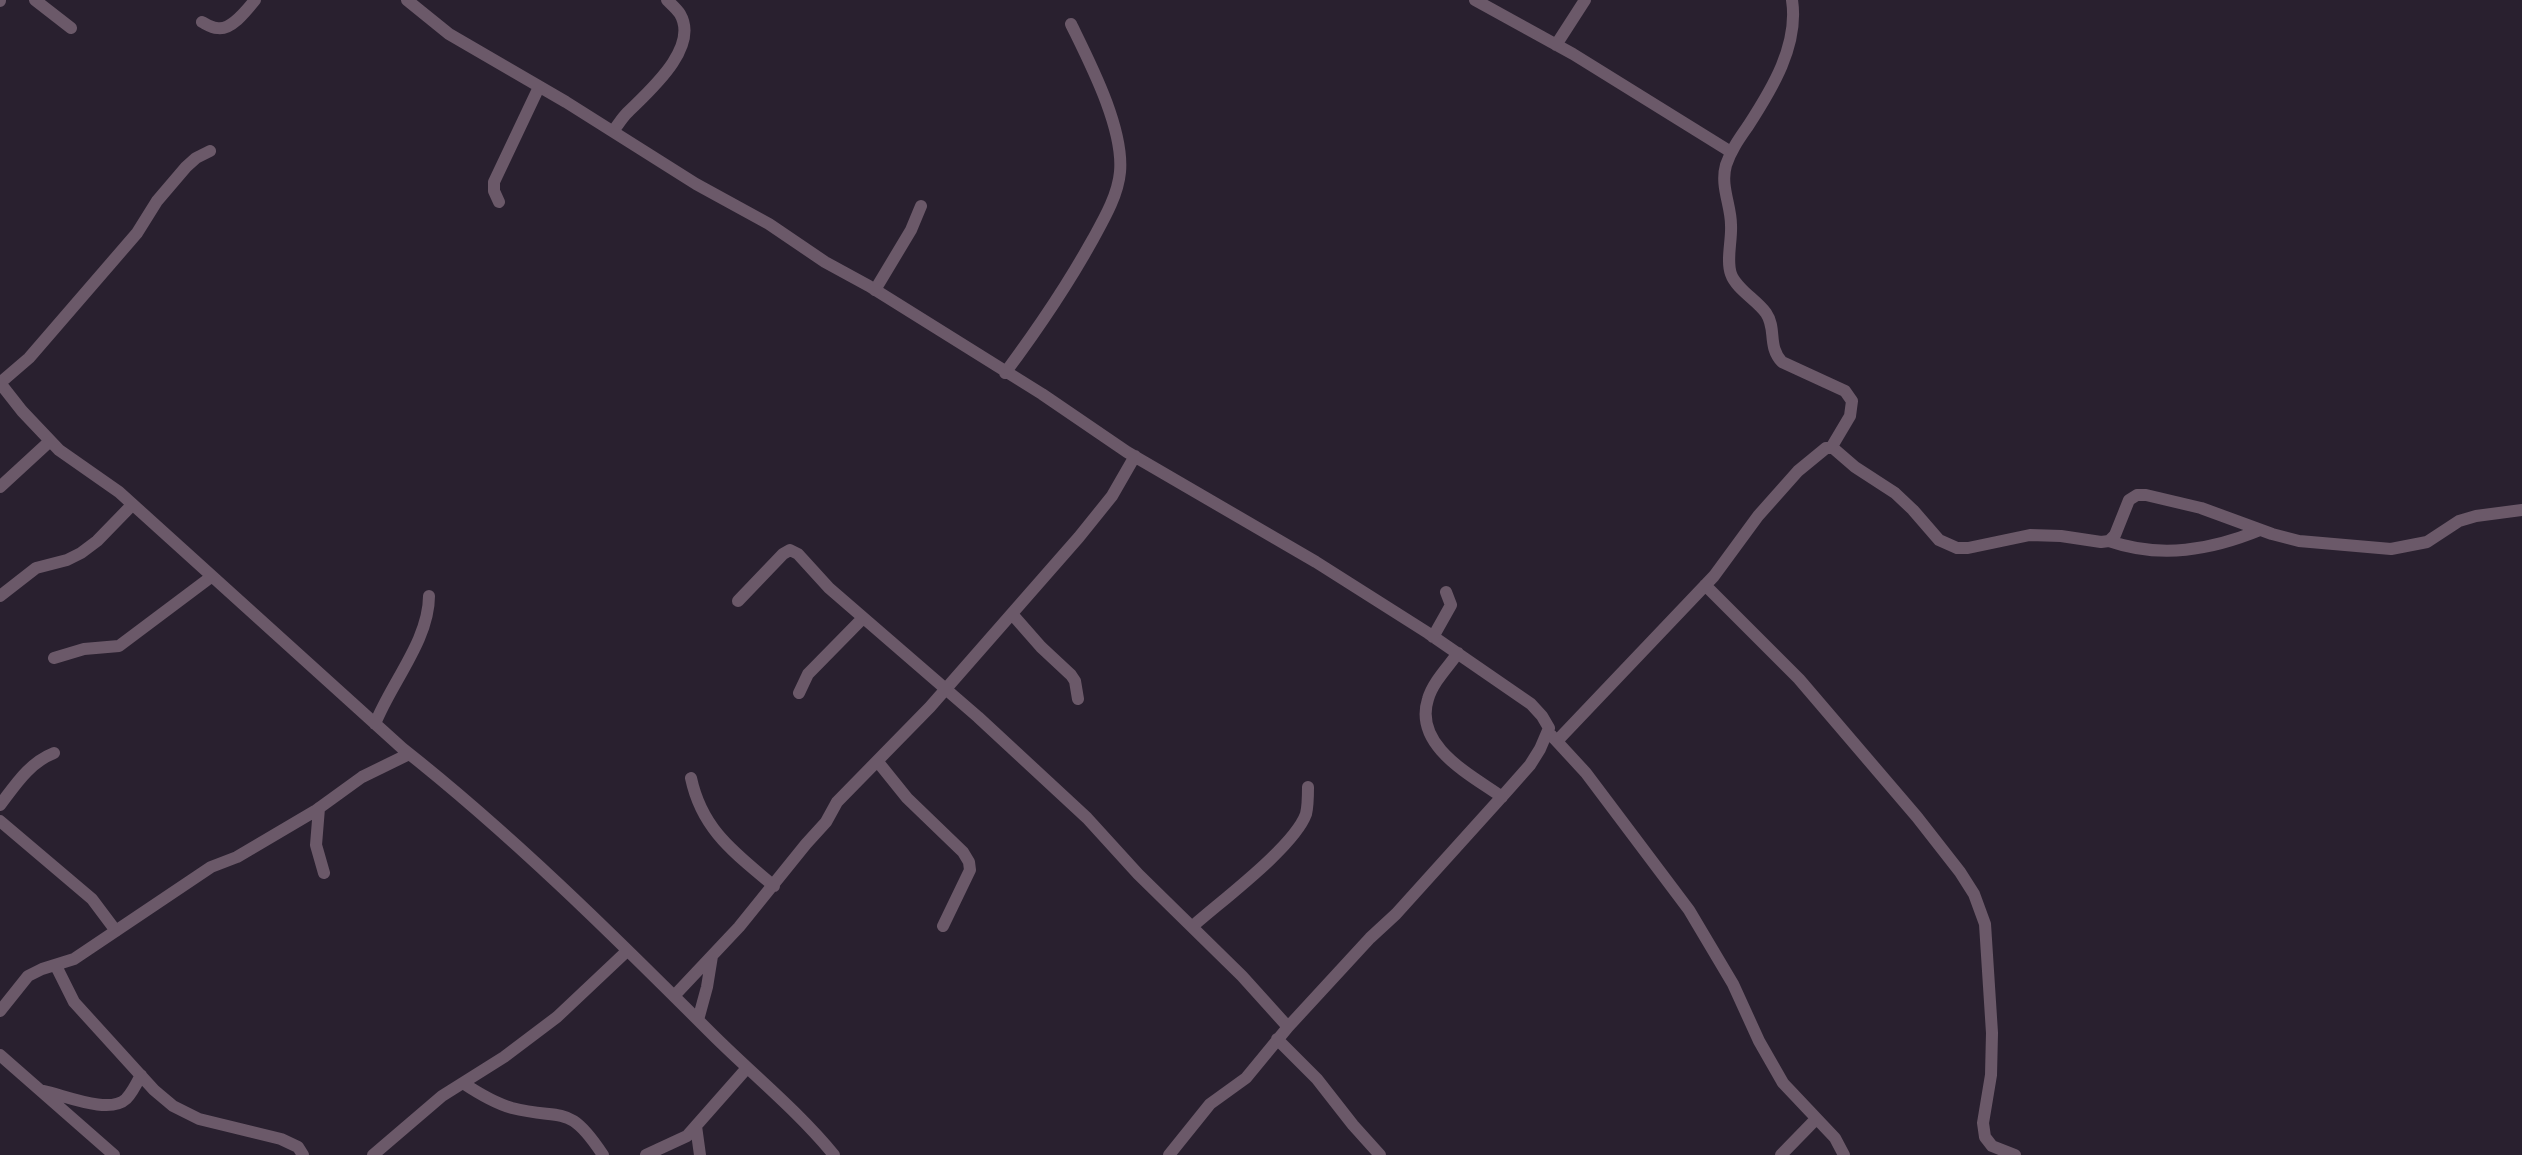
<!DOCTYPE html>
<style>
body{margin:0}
canvas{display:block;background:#29202f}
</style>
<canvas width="2522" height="1155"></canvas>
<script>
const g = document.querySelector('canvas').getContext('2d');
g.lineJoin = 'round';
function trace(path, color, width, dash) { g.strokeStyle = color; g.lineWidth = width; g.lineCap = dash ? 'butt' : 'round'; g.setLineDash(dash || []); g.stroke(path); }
trace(new Path2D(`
 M35,0L71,28
 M407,0L449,34L566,102L696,184L769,224L825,262L869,286L1042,394L1127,452L1316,562L1428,633L1531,704L1542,716L1549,728L1540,749L1530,765L1507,791L1396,914L1370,938L1288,1027L1246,1078L1210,1104L1169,1155
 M1475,0L1573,54L1731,152
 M1792,0C1799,45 1772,89 1748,126C1739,139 1731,150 1726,165C1720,186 1731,205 1731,225C1732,240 1726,260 1731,274C1736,289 1757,300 1766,313C1777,329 1767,346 1782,362L1845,391L1852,401L1850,416L1831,448
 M0,1V0
 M202,22C206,24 212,28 217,28C231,31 247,10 255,0
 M1556,45L1585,0
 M613,131C618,125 622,118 627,113C648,92 700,48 680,14C677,9 671,4 667,0
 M499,202L494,191V182L539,87
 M875,290L911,230L921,206
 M1005,373C1037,330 1067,286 1093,239C1104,219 1118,195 1120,172C1124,128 1090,63 1071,24
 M0,383L22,411L59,450L119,492L402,748C511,834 612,934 711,1033C752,1074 797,1110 834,1155
 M0,383L29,358L137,233L157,201L186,167L196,158L210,151
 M0,487L50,441
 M2109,541C2161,559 2211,550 2260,530
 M1705,585L1799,679L1917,817L1960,872L1974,894L1985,924L1992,1033L1991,1075L1983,1123L1985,1137L1992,1146L2015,1155
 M0,596L36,568L67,560L81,553L97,541L132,505
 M738,601L783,554L790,550L798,554L829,588L978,717L1087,818L1138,874L1242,976L1288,1027
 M1012,614L1041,647L1071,675L1075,681L1078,699
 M1433,637L1451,605L1446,592
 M1458,653C1448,667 1433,682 1428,699C1413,746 1471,775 1502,797
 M54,658L84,649L119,646L211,577
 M799,693L808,674L863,618
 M375,724C391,683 429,640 429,596
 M1551,735L1586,773L1689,910L1733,984L1759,1041L1783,1083L1835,1138L1844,1155
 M1557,741L1714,576L1758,516L1798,471L1826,448H1833L1855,467L1895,493L1913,510L1939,540L1957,548H1968L2030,535L2061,536L2101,542L2109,541L2115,535L2129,500L2137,495H2146L2201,508L2272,534L2299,541L2391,549L2427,542L2459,521L2476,516L2522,510
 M878,762L907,798L963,852L969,862L970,870L943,926
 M691,778C702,830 735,853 774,886
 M0,805C16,784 29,763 54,753
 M319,808L316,845L324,873
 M0,821L92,899L116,931
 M1193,926C1221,901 1294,847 1306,814C1308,806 1308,796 1308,787
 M56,966L74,1002L154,1090L173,1106L199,1119L281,1139L298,1147L303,1155
 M674,996L739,927L806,844L826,822L837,802L930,707L1079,537L1112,496L1135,456
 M0,1011L28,976L42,969L74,959L211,867L237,857L315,811L362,777L409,754
 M698,1020L707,987L712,956
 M1277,1039L1317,1079L1353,1125L1380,1155
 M0,1055L114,1155
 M463,1083C478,1093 494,1103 512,1108C564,1121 568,1102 603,1155
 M43,1091C64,1095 109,1115 126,1099C132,1093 137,1083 141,1075
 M696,1126L700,1155
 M373,1155L442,1096L504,1057L557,1017L627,951
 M646,1155L687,1136L747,1068
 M1781,1155L1816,1119`), '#6b5969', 12);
</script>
